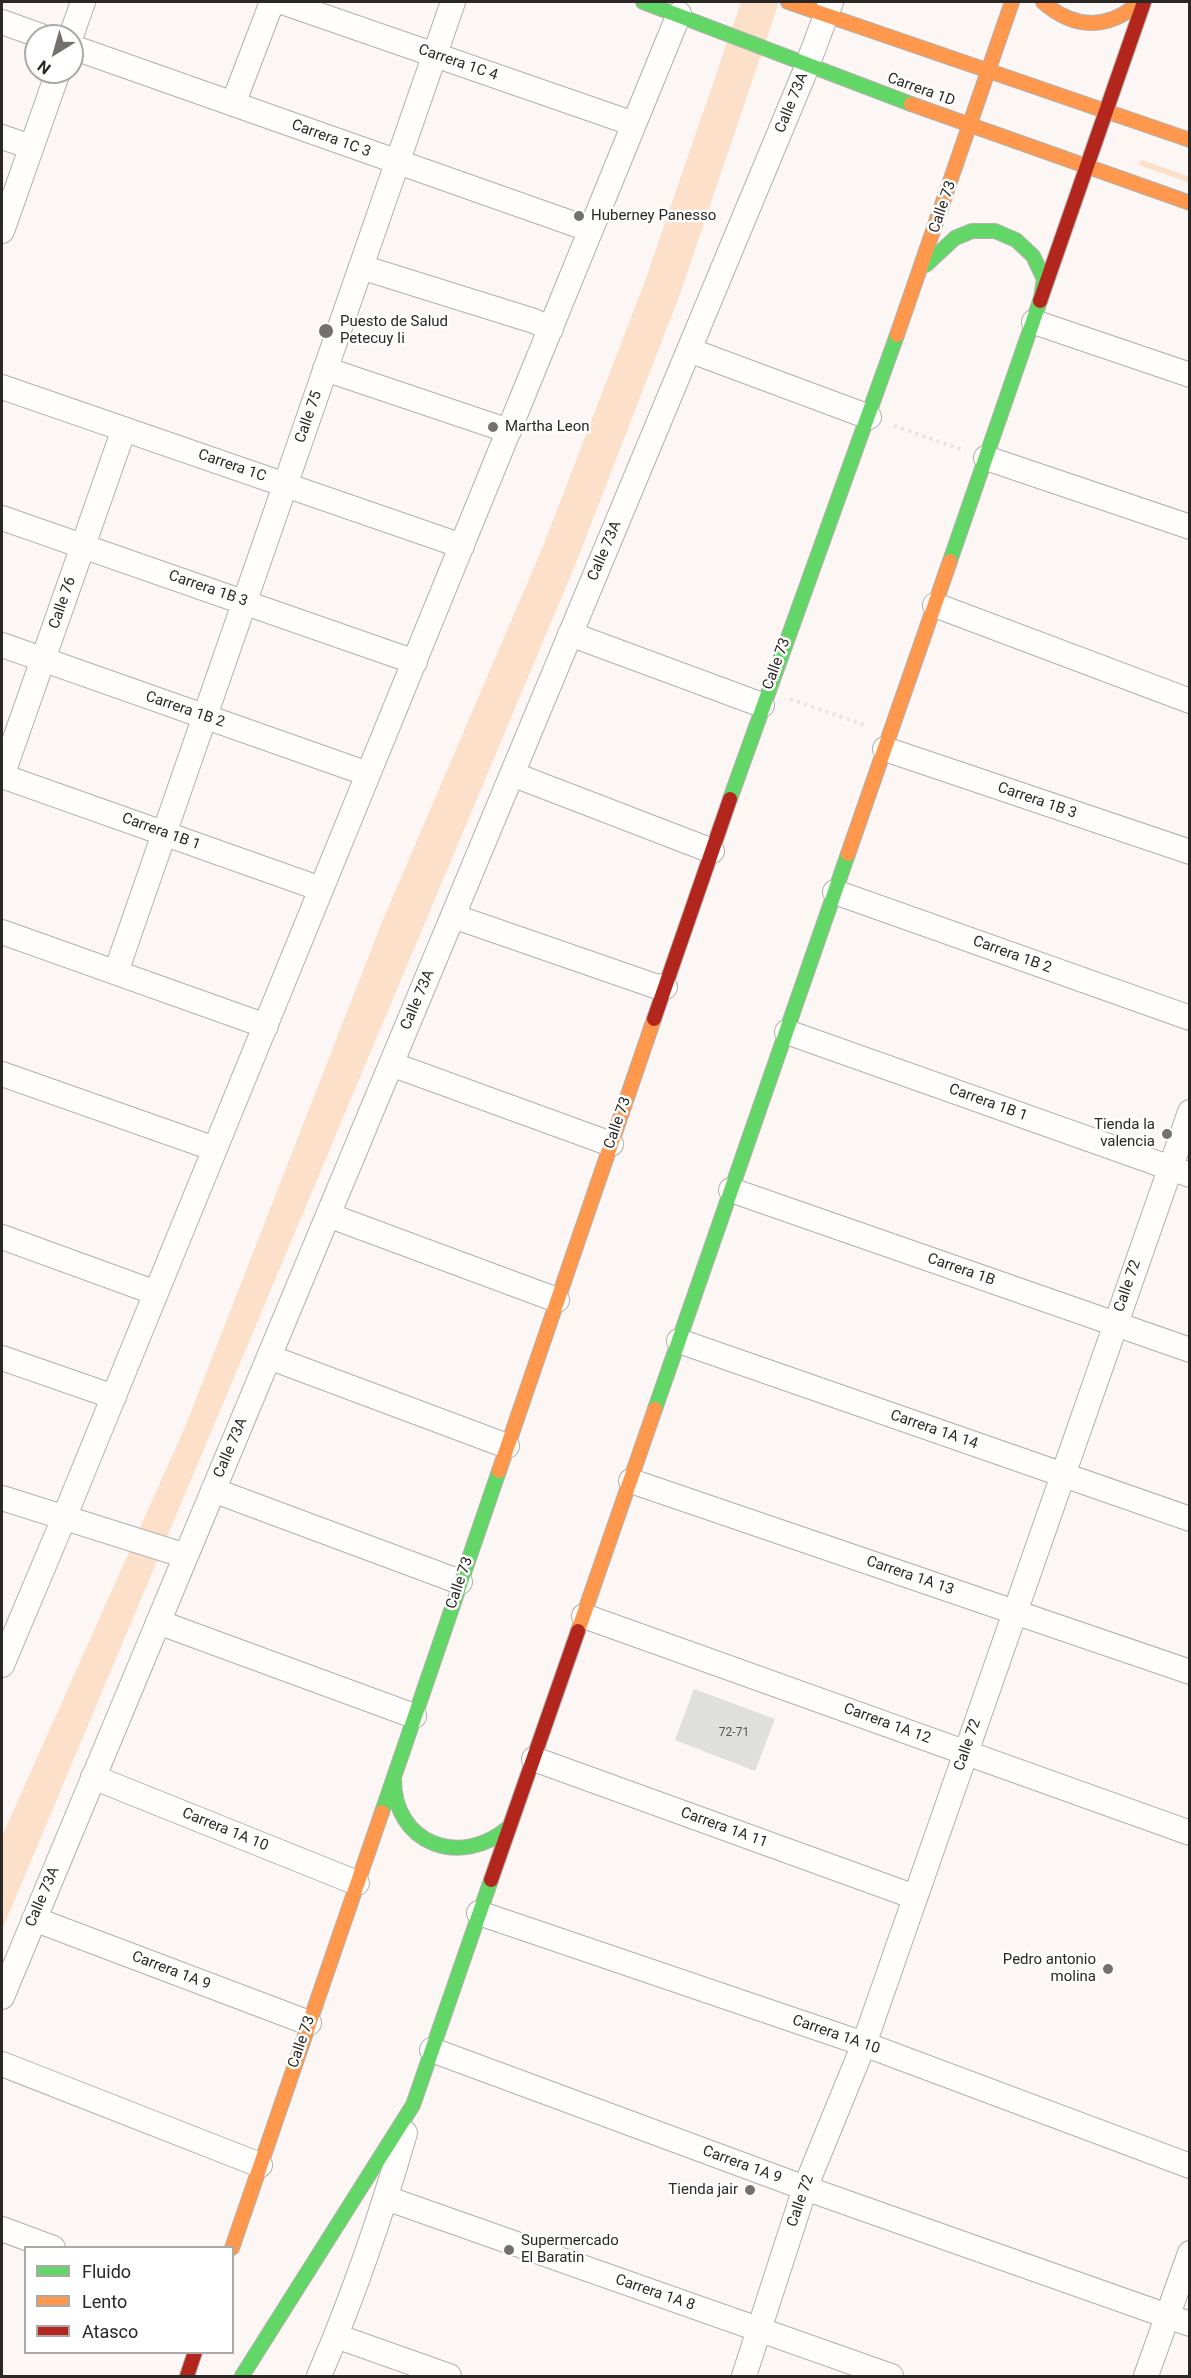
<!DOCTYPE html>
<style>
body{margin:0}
#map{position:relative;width:1191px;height:2378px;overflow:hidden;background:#fcf7f4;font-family:Roboto,sans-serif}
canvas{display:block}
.frame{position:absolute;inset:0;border:3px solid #2b2725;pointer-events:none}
.legend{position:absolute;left:24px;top:2246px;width:210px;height:108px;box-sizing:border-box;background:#fff;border:2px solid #aaa9a8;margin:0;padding:8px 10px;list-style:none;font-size:18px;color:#2b2725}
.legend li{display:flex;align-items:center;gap:12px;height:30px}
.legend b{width:30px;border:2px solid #aaa9a8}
.north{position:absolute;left:24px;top:24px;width:60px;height:60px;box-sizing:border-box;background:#fff;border:2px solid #aaa9a8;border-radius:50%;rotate:217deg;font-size:16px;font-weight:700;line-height:24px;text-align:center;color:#2b2725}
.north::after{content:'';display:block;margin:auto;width:21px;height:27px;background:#74706d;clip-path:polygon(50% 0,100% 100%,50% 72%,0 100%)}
</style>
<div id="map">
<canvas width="1191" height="2378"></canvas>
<div class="frame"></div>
<ul class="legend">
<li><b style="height:8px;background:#63d668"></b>Fluido</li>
<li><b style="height:8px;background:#ff974d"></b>Lento</li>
<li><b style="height:8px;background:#b3261e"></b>Atasco</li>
</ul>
<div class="north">N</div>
</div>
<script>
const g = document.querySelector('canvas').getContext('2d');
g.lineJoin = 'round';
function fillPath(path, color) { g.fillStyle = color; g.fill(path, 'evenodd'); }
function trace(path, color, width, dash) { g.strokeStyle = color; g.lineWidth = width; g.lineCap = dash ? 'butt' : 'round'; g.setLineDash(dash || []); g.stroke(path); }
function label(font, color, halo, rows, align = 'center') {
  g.font = font + ' Roboto,sans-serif'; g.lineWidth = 5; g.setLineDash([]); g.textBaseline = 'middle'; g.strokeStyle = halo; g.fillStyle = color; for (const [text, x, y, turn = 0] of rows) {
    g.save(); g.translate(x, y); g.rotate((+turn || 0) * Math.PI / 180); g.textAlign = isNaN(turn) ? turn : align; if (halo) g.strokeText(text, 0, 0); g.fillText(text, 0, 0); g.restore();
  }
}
fillPath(new Path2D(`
 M741,2H779L680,294L576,563L2,1930V1836L185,1427L382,922L542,549L645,281Z`), '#fde0ca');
trace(new Path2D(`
 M1142,163L1190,180`), '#fde0ca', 6);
fillPath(new Path2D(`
 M694,1689L775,1719L755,1771L675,1740Z`), '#dfdfdd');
const street = new Path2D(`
 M282,2L634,124
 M2,22L41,36
 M71,36L83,2
 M72,47L591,230
 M233,104L272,2
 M2,137L31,147
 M2,231L58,72
 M361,267L534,321L551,329
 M1034,322L1190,375
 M689,350L869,417
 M325,369L509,431
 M2,387L462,546
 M986,458L1190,527
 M2,518L415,662
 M935,605L1190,701
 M570,634L762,705
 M2,645L368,774
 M885,749L1190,852
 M512,774L712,851
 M2,776L124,429
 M2,776L321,889
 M835,892L1190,1018
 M453,916L655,986L665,987
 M2,932L266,1026
 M116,972L453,2
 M787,1032L1190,1175
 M391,1064L611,1144
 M2,1074L215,1149
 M731,1190L1190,1350
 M328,1215L557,1300
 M2,1237L156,1293
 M679,1341L1190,1519
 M269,1357L507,1446
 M2,1358L114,1397
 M631,1481L1190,1672
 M213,1490L460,1582
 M2,1498L186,1556
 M584,1616L1190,1833
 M158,1622L414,1716
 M2,1665L64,1518L679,14
 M534,1759L915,1897
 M93,1777L357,1883
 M479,1913L864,2044L1190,2166
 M34,1919L309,2023
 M2,1997L804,74L831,2
 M432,2050L805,2188L1190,2324
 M2,2064L260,2165
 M386,2198L891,2376
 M2,2229L53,2248
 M336,2336L449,2376
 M319,2376C353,2297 381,2216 405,2133
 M744,2376L805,2188L864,2044L1190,1112
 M1146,2376L1190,2253`);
const fast = new Path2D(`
 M643,2L911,104
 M926,265L955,238L972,231H995L1016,240L1033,256L1044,279L1041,298
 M950,561L1040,301
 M730,799L897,335
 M655,1409L848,854
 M394,1778C393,1844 461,1869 509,1827
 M382,1812L499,1471
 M242,2376L413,2105L491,1880`);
const slow = new Path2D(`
 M788,2L1190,140
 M1043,2C1075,30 1108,30 1140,2
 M911,104L1190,203
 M897,335L1012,2
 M848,854L950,561
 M499,1471L654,1019
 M578,1631L655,1409
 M232,2248L382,1812`);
const jam = new Path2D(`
 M1040,301L1144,2
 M654,1019L730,799
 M491,1880L578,1631
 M187,2376L195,2352`);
trace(street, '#b3b0ac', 26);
trace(fast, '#b3b0ac', 16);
trace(slow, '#b3b0ac', 16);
trace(jam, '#b3b0ac', 16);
trace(new Path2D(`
 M894,426L963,450
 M790,699L865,725`), '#e6e4e4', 4, [3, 4.5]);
trace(street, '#fffefd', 24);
trace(fast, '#63d668', 14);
trace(slow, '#ff974d', 14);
trace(jam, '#b3261e', 14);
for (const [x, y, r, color] of [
 [579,216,6,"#74706d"],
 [326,331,8,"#74706d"],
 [493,427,6,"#74706d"],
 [1167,1134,6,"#74706d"],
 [1108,1969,6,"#74706d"],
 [750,2190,6,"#74706d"],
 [509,2250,6,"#74706d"]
]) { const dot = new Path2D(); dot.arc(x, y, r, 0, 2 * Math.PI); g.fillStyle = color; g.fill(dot); trace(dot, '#fff', 2); }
label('12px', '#595654', null, [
 ["72-71",734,1733]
]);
label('15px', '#2b2725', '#fff', [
 ["Carrera 1C 4",458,63,19],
 ["Carrera 1D",921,90,20],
 ["Calle 73A",792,103,-68],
 ["Carrera 1C 3",331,139,20],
 ["Calle 73",943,207,-71],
 ["Calle 75",309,417,-71],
 ["Carrera 1C",232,466,19],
 ["Calle 73A",605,551,-67],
 ["Carrera 1B 3",208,589,19],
 ["Calle 76",63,603,-71],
 ["Calle 73",777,664,-70],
 ["Carrera 1B 2",185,710,19],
 ["Carrera 1B 3",1037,801,19],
 ["Carrera 1B 1",161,832,20],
 ["Carrera 1B 2",1012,955,20],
 ["Calle 73A",418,1000,-67],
 ["Carrera 1B 1",988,1103,20],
 ["Calle 73",618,1123,-71],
 ["Carrera 1B",961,1270,19],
 ["Calle 72",1128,1286,-71],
 ["Carrera 1A 14",934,1430,19],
 ["Calle 73A",231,1448,-67],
 ["Carrera 1A 13",910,1576,19],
 ["Calle 73",460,1583,-71],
 ["Carrera 1A 12",887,1724,20],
 ["Calle 72",968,1745,-71],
 ["Carrera 1A 11",724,1828,20],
 ["Carrera 1A 10",225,1830,22],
 ["Calle 73A",43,1897,-67],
 ["Carrera 1A 9",171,1971,21],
 ["Carrera 1A 10",836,2035,19],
 ["Calle 73",302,2042,-71],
 ["Carrera 1A 9",742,2165,20],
 ["Calle 72",801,2201,-71],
 ["Carrera 1A 8",655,2293,19]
]);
label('15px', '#2b2725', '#fff', [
 ["Huberney Panesso",591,216],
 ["Puesto de Salud",340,322],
 ["Petecuy Ii",340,339],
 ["Martha Leon",505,427],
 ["Tienda la",1155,1125,"right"],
 ["valencia",1155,1142,"right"],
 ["Pedro antonio",1096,1960,"right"],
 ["molina",1096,1977,"right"],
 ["Tienda jair",738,2190,"right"],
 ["Supermercado",521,2241],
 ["El Baratin",521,2258]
], 'left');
</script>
